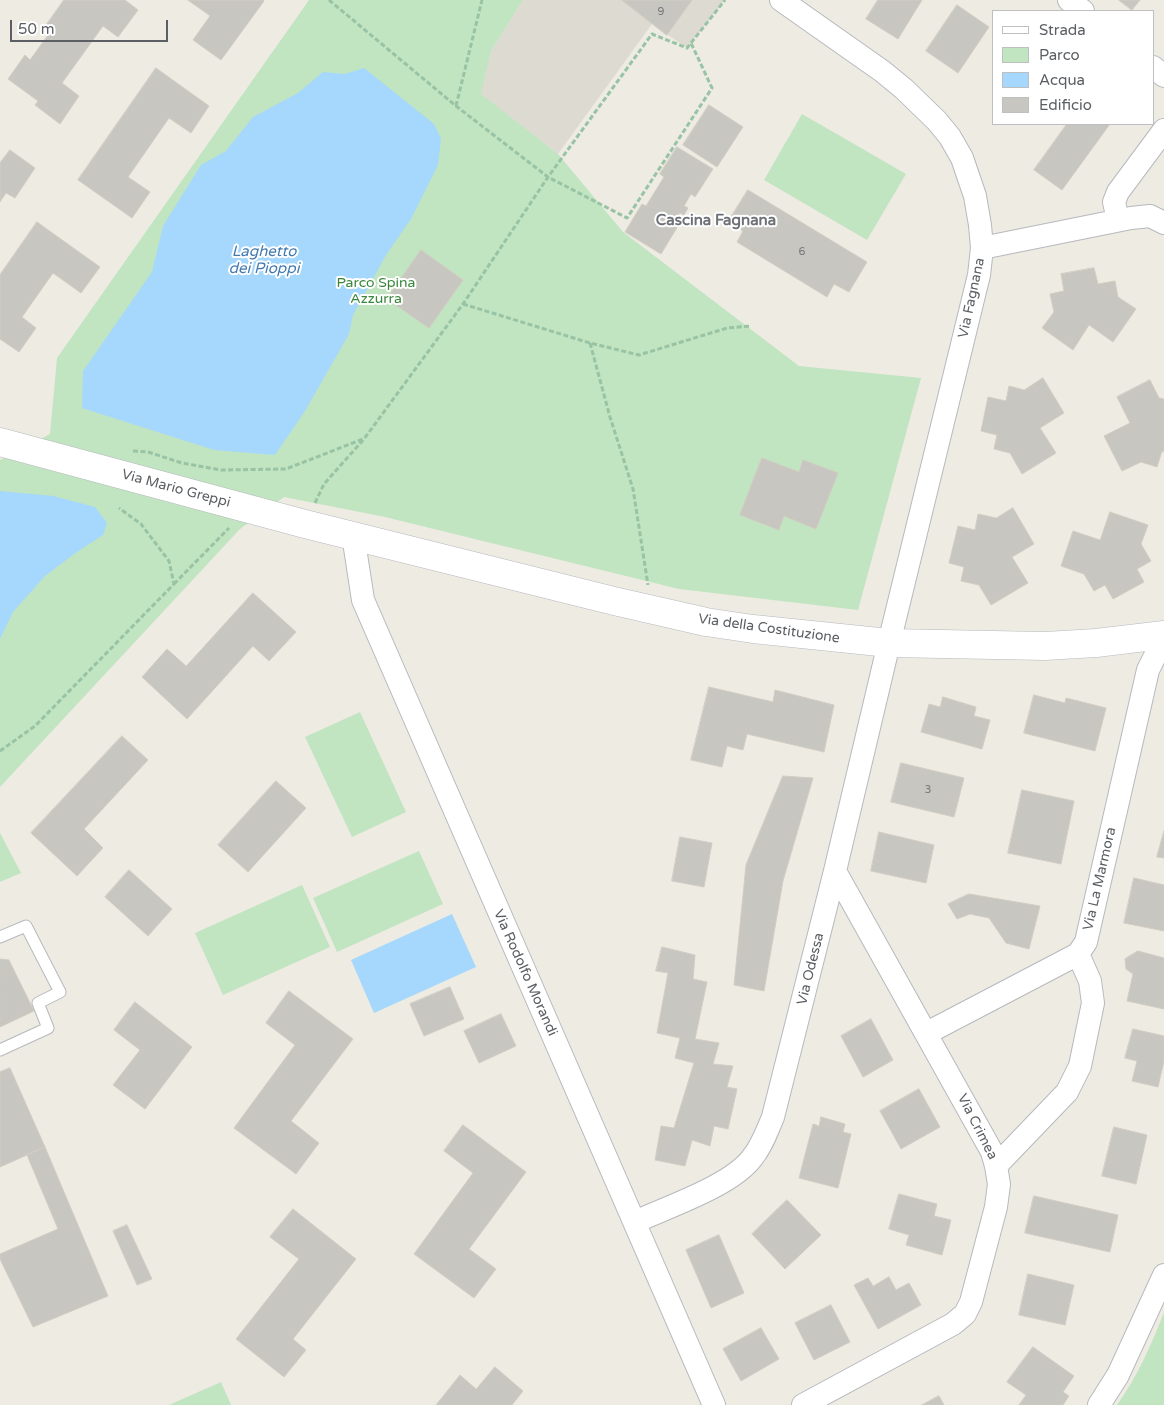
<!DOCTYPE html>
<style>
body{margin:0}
#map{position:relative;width:1164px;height:1405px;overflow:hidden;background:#eeebe3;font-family:"Varela Round",sans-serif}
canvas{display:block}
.legend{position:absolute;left:992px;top:10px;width:162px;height:115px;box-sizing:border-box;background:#fff;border:1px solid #bdbfc1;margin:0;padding:6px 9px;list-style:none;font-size:15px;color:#5b5f63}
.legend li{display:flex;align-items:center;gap:10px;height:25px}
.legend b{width:25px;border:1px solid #bdbfc1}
.scale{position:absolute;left:10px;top:20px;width:158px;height:22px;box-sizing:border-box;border:2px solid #5b5f63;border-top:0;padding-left:6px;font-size:15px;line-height:18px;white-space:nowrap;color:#5b5f63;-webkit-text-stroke:4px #fff;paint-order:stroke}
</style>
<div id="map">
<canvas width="1164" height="1405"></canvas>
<ul class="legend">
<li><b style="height:6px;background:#fff"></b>Strada</li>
<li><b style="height:14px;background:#c1e4c1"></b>Parco</li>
<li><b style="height:14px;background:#a5d8fc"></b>Acqua</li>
<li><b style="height:14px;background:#c8c6c0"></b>Edificio</li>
</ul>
<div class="scale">50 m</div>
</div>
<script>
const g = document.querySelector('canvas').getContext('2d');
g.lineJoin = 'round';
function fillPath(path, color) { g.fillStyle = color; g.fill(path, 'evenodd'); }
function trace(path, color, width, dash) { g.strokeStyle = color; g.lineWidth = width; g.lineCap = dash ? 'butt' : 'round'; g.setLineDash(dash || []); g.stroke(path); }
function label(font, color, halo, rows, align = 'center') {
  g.font = font + ' "Varela Round",sans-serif'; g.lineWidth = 4; g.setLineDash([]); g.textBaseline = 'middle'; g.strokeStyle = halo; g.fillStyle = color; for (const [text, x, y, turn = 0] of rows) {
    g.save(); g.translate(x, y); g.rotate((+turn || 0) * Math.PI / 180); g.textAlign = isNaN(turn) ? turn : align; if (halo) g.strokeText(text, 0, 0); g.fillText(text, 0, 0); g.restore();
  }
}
fillPath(new Path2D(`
 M523,0H725L687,48L652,24L558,154L480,94L491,51Z`), '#dddad1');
fillPath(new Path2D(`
 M309,0H523L491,51L481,94L558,154L623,232L799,366L921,378L858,610L679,589L385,517L284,497L240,529L0,787V460L50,434L57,358Z
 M802,114L906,174L867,240L764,180Z
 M360,712L406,812L352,837L305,737Z
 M0,833L21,873L0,882Z
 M419,851L443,904L337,952L313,898Z
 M302,885L330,947L223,995L195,933Z
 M1164,1312V1405H1117C1137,1377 1152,1344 1164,1312Z
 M221,1382L231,1405H169Z`), '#c1e4c1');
fillPath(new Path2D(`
 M364,68L434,124L441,138L438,165L411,219L386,255L353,315L349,334L305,411L275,455L214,450L82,408L83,371L152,272L163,226L201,165L226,151L253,117L298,93L323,72L345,74Z
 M0,491L53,496L95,507L107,523L103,535L74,554L45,576L13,612L0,639Z
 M452,914L476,967L374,1013L351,960Z`), '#a5d8fc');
const building = new Path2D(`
 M64,0H125L138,10L118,37L103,26L62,83L79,96L60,124L35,105L38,101L8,79L25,55L30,60L48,35L42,31Z
 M188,0H263L264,1L221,60L193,40L210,16Z
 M622,0H692L667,35Z
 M878,0H922L898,39L866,19Z
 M1119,0H1140L1132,10Z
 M957,5L989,27L958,73L926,51Z
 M156,68L209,106L191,133L169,118L128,177L150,192L132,218L78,180Z
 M709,105L743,127L717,167L683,145Z
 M1067,124H1110L1062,190L1034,170Z
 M677,147L713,169L695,197L691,194L684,206L688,208L684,215L680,213L674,224L678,226L661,254L625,232L642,204L646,206L664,177L660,174Z
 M10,150L35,168L15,198L6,193L0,202V163Z
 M748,190L867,262L849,292L834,284L827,297L737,242L743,231L728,222Z
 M37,222L100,267L81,293L53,273L22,317L36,328L19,352L0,339V275Z
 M421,250L463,280L429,328L387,299Z
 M1094,268L1098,284L1115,281L1118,297L1136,309L1113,342L1089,325L1073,350L1042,328L1054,312L1050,294L1064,291L1061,274Z
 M1043,378L1064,413L1040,428L1056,453L1022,474L1010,453L994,449L997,435L981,431L988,397L1006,401L1009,386L1024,390Z
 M1150,380L1159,398L1164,399V452L1162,451L1157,467L1141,462L1122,471L1104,436L1130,423L1117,397Z
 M762,458L799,472L803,460L838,473L816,529L784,516L779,530L740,515Z
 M1013,508L1034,544L1012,557L1028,583L991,605L979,585L961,581L964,567L949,563L958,526L975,530L978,514L996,518Z
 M1110,512L1148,525L1141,544L1151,561L1137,569L1144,582L1113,599L1105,585L1094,591L1084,574L1061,566L1073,531L1100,540Z
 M253,593L296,632L269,661L253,646L187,719L142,677L167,649L186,666Z
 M709,687L773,702L775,690L834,705L824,752L747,734L743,750L727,746L722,767L691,760Z
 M1034,695L1065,703L1066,698L1106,708L1095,751L1024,733Z
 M943,697L976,707L974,716L990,720L982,749L921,732L929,704L940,707Z
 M122,736L148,760L84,829L103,848L77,876L31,833Z
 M901,763L964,778L954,817L891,802Z
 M783,776L813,778L783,881L764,991L734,985L746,865Z
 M276,781L306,808L248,872L218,845Z
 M1022,790L1074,801L1061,864L1008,853Z
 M1164,831V858L1157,857Z
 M879,832L934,845L926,883L871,871Z
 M680,837L712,843L704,887L672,881Z
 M129,870L172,909L148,936L105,897Z
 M1134,878L1164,885V931L1124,923Z
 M969,894L1040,906L1029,949L1006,943L989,918L970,914L957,919L948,904Z
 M662,947L695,955L693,979L707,982L695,1039L719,1043L713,1064L733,1066L727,1087L737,1089L728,1129L714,1126L710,1146L692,1140L685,1166L655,1160L661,1126L674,1128L694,1063L675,1058L680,1038L657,1033L668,973L656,971Z
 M1138,951L1164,958V1009L1127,1001L1133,974L1126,969L1125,959Z
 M0,959L9,960L34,1011L0,1027Z
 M450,987L464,1019L424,1036L410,1004Z
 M289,991L353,1039L291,1121L319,1143L296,1174L234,1128L295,1045L266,1023Z
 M135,1002L192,1047L145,1109L113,1085L140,1050L114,1030Z
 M501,1014L516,1046L479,1063L464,1031Z
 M871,1019L893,1060L863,1077L841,1036Z
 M1133,1029L1164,1036V1061L1158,1087L1132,1081L1137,1061L1125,1058Z
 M10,1068L45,1147L0,1167V1072Z
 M919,1089L940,1127L901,1149L880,1111Z
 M821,1117L845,1124L843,1132L851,1134L838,1188L799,1178L813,1124L819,1126Z
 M463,1125L526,1172L469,1249L496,1269L474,1298L414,1254L473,1173L444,1151Z
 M1114,1127L1147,1135L1136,1184L1102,1176Z
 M45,1147L108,1296L33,1327L0,1259V1254L58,1229L27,1155Z
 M899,1194L937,1204L934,1216L951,1220L942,1255L906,1245L909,1235L889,1229Z
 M1034,1196L1118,1215L1110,1252L1025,1233Z
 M787,1200L821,1235L785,1269L752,1234Z
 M293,1209L356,1259L293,1339L306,1350L284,1377L236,1339L299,1259L270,1237Z
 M127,1225L152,1279L137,1285L113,1231Z
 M719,1235L744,1293L711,1308L686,1250Z
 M1028,1274L1074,1285L1065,1325L1019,1315Z
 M889,1277L896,1290L909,1283L921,1305L878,1329L854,1285L868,1278L873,1286Z
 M831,1305L850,1342L814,1360L795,1323Z
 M761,1328L779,1359L741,1381L723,1349Z
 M1033,1347L1074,1376L1063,1392L1069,1396L1063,1405H1019L1026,1395L1007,1382Z
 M495,1367L523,1391L512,1405H436L460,1375L476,1389Z
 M939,1396L944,1405H922Z`);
fillPath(building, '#c8c6c0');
trace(building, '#d2cdc2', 1);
const service = new Path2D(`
 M0,937L26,926L60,992L38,1003L48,1028L0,1050`);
const minor = new Path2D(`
 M1069,0L1083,11
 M1153,67L1164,76
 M1118,220L1114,202L1118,192L1164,130
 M982,248L1131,218L1150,216L1164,223
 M353,535L363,600L714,1405
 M927,1033L1078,954L1086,942L1148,670L1164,638
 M996,1166L1067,1092L1080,1066L1093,1003L1090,981L1078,954
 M635,1222C667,1207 731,1186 752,1158C762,1146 767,1131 773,1117L835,871L889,643L979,275L982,248L980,225L975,196L962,158L950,137L937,121L904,89L882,71L781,0
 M803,1405L953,1324L965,1314L971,1302L996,1207L999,1184L996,1166L992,1152L835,871
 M1099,1405L1118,1375L1164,1275`);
const secondary = new Path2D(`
 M0,442L305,524L614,601L706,622L753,629L889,643L1045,646L1096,643L1164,635`);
trace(service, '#b6b9bd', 13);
trace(minor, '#b6b9bd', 24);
trace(secondary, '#b5b8bd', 29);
trace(new Path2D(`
 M329,0L456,106L548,177L627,218L712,88L691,43
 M456,106L482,0
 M463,304L590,343L639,355L727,328L751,326
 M590,343L610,417L633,489L648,585
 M133,451L148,452L182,463L221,470L286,469L363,439
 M315,503L324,484L364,439L463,304L548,177L652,34L687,48L725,0
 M174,584L229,528
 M0,751L35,726L174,584L169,561L141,524L119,508`), '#98c3a4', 3, [5, 2.5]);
trace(service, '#fff', 11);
trace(minor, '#fff', 22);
trace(secondary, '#fff', 28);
label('11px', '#76797a', null, [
 ["9",661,12],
 ["6",802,252],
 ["3",928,790]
]);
label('14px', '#39853a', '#fff', [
 ["Parco Spina",376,283],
 ["Azzurra",376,299]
]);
label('14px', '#5b5f63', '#fff', [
 ["Via Fagnana",972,298,-78],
 ["Via Mario Greppi",176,489,15],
 ["Via della Costituzione",769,629,8],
 ["Via La Marmora",1100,879,-77],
 ["Via Odessa",811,969,-76],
 ["Via Rodolfo Morandi",525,973,66],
 ["Via Crimea",977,1127,63]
]);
label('bold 15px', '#6c7175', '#fff', [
 ["Cascina Fagnana",716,221]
]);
label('italic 15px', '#4279ae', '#fff', [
 ["Laghetto",264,252],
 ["dei Pioppi",264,269]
]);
</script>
